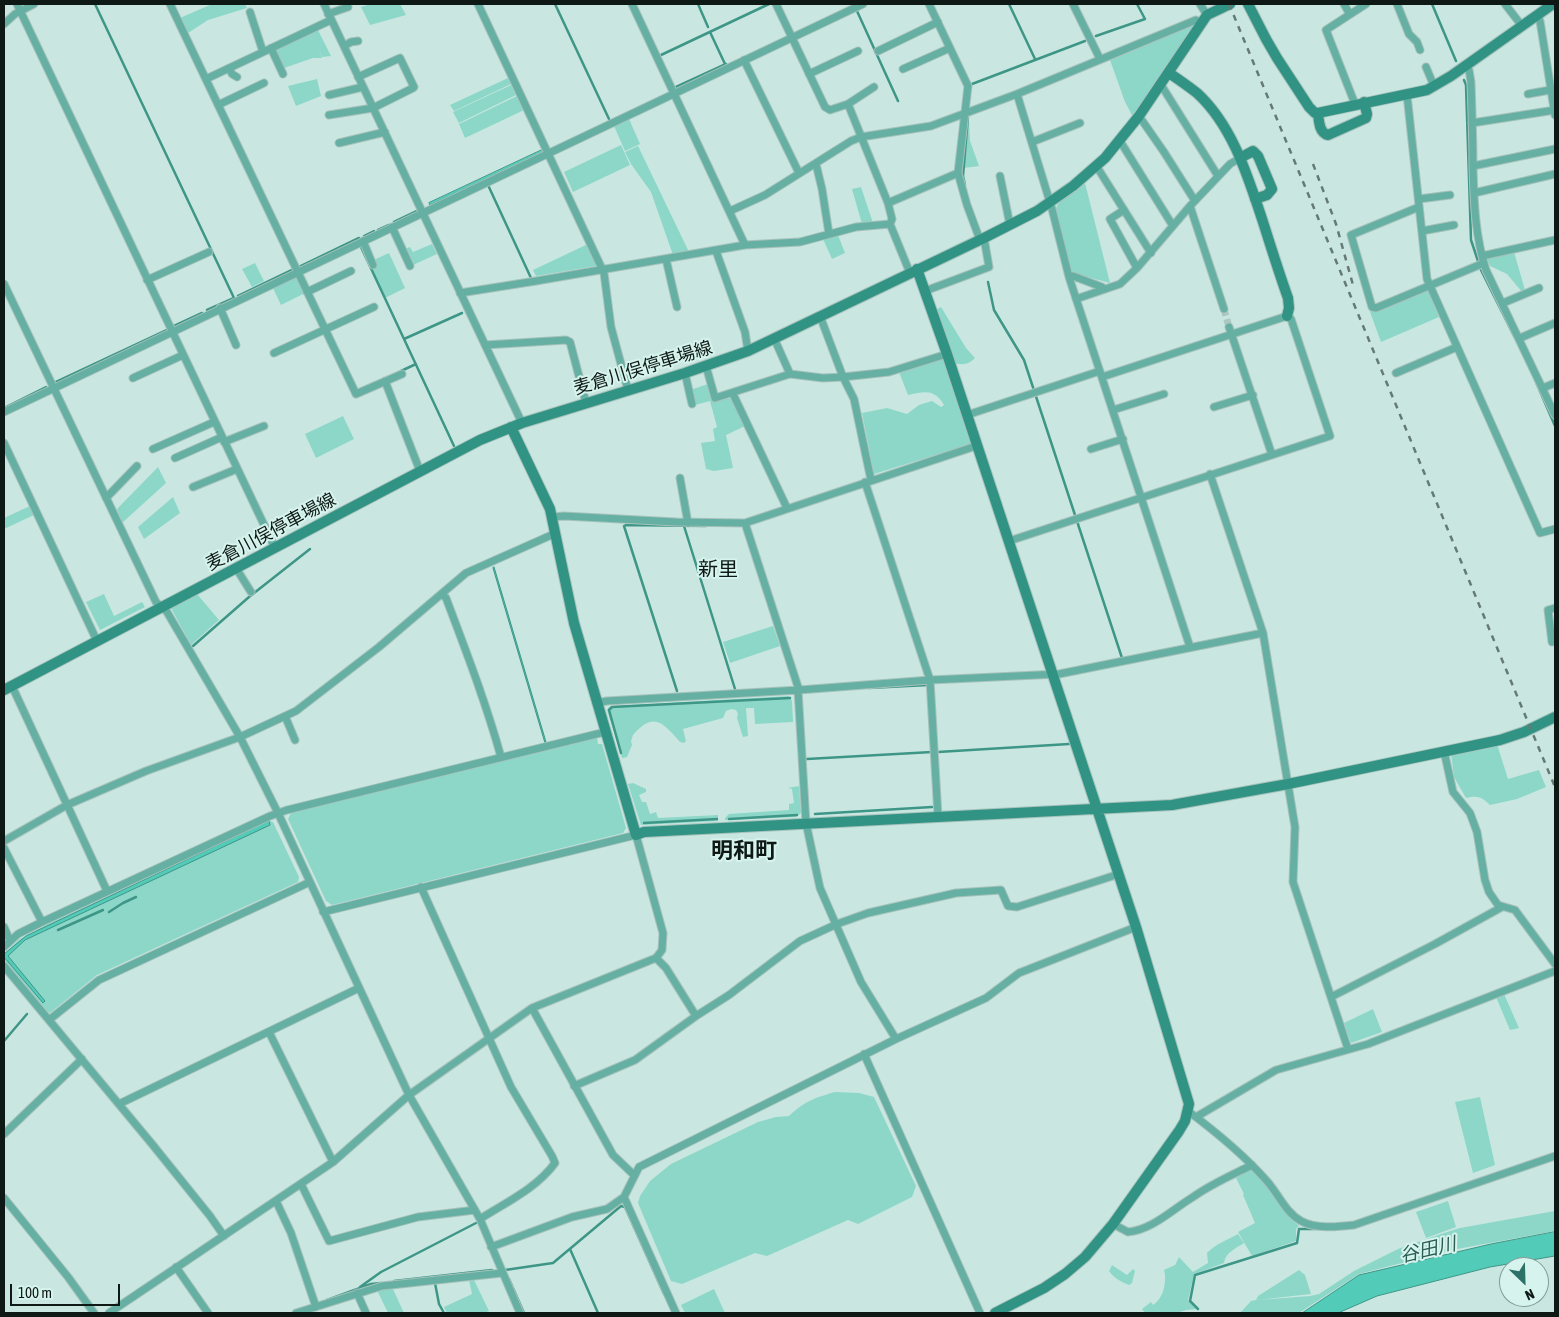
<!DOCTYPE html>
<meta charset="utf-8">
<style>
body{margin:0}
#map{position:relative;width:1559px;height:1317px;overflow:hidden;background:#c9e7e0;font-family:"Asap Condensed",sans-serif}
canvas{display:block}
.frame{position:absolute;inset:0;border:5px solid #0e1916;pointer-events:none}
.north{position:absolute;left:1499px;top:1257px;width:50px;height:50px;box-sizing:border-box;background:#d6f4ed;border:1px solid #869c97;border-radius:50%;rotate:156deg;font-size:14px;font-weight:700;line-height:20px;text-align:center;color:#0e1916}
.north::after{content:'';display:block;margin:auto;width:18px;height:22px;background:#2d7267;clip-path:polygon(50% 0,100% 100%,50% 72%,0 100%)}
.scale{position:absolute;left:10px;top:1284px;width:110px;height:22px;box-sizing:border-box;border:2px solid #0e1916;border-top:0;padding-left:6px;font-size:15px;line-height:18px;white-space:nowrap;color:#0e1916;-webkit-text-stroke:4px #d6f4ed;paint-order:stroke}
</style>
<div id="map">
<canvas width="1559" height="1317"></canvas>
<div class="frame"></div>
<div class="north">N</div>
<div class="scale">100 m</div>
</div>
<script>
const g = document.querySelector('canvas').getContext('2d');
g.lineJoin = 'round';
function fillPath(path, color) { g.fillStyle = color; g.fill(path, 'evenodd'); }
function trace(path, color, width, dash) { g.strokeStyle = color; g.lineWidth = width; g.lineCap = dash ? 'butt' : 'round'; g.setLineDash(dash || []); g.stroke(path); }
function label(font, color, halo, rows, align = 'center') {
  g.font = font + ' "Asap Condensed","Noto Sans JP",sans-serif'; g.lineWidth = 4; g.setLineDash([]); g.textBaseline = 'middle'; g.strokeStyle = halo; g.fillStyle = color; for (const [text, x, y, turn = 0] of rows) {
    g.save(); g.translate(x, y); g.rotate((+turn || 0) * Math.PI / 180); g.textAlign = isNaN(turn) ? turn : align; if (halo) g.strokeText(text, 0, 0); g.fillText(text, 0, 0); g.restore();
  }
}
fillPath(new Path2D(`
 M212,4H245L247,8L208,20L188,33L180,18Z
 M371,4H400L406,15L370,25L361,7Z
 M1192,26L1194,28L1133,117L1125,102L1110,60Z
 M318,30L331,56L322,57L318,47L322,58H313L284,68L275,50Z
 M508,78L511,84L454,111L450,105Z
 M317,79L321,96L296,106L288,86Z
 M511,85L516,95L459,123L453,112Z
 M517,96L524,110L465,138L459,124Z
 M629,119L640,144L625,151L614,126Z
 M969,121L970,141L979,166L964,168Z
 M621,145L630,165L573,192L564,172Z
 M638,146L689,252L673,255L651,192L631,164L625,152Z
 M1085,183L1110,283L1072,273L1070,269L1056,208L1059,202Z
 M861,187L873,223L862,224L852,189Z
 M838,235L845,253L832,259L823,239Z
 M432,244L437,254L413,265L405,249L410,247L413,252Z
 M588,244L596,266L536,276L533,270Z
 M1514,252L1525,290L1522,292L1507,274L1490,266L1486,257Z
 M389,253L405,288L385,298L369,262Z
 M255,263L264,281L252,287L242,269Z
 M297,276L305,293L281,305L272,286Z
 M1426,290L1428,291L1439,317L1381,342L1369,309L1378,311Z
 M941,307L966,348L975,358C968,365 963,365 953,363L935,310Z
 M944,359L971,444L874,474L862,413L887,408L907,414L919,405L932,401L941,407L944,405C934,388 924,392 908,395L899,372Z
 M708,384L713,400L731,398L745,426L726,435L733,468L714,471L706,469L701,443L715,441L713,429L717,427L710,401L695,405L690,390Z
 M343,416L354,439L316,458L305,434Z
 M158,467L166,483L122,523L117,509Z
 M173,497L180,513L144,539L138,527Z
 M30,506L34,515L4,529V518Z
 M104,594L114,616L142,602L145,607L100,630L86,602Z
 M197,594L219,620L191,645L171,608Z
 M773,626L780,646L730,663L723,642Z
 M789,696L792,701L793,722L755,724L754,708H746L748,736L743,737L737,718L738,714L736,710L731,709L726,711L723,718L683,729L686,741L684,743L680,742C663,723 654,711 633,735L631,741L632,745L627,757L622,758L607,710L609,707L612,706Z
 M597,737L598,744H602L626,828L623,833L332,905L326,901L288,819L291,813Z
 M1497,744L1508,779L1539,770L1546,787L1517,799L1490,805C1482,797 1478,795 1466,798L1454,777L1451,753Z
 M633,783L646,789V792L639,795L642,802H646L650,814L656,812L658,818L718,815V821L641,825L628,784Z
 M799,786L801,813L796,817L725,820V818L729,814L789,810V804L794,803L792,789L788,788Z
 M270,821L273,822L299,877L298,882L97,975L50,1013L48,1012L4,960V954L20,939L48,924Z
 M1504,994L1519,1028L1510,1030L1496,997Z
 M1373,1009L1382,1032L1351,1043L1344,1023Z
 M835,1092L859,1093L874,1097L916,1186L912,1197L858,1224L848,1220L767,1256L755,1253L682,1284L671,1281L638,1203L640,1196L650,1181L671,1164L758,1122L776,1117L789,1116C805,1101 814,1098 835,1092Z
 M1480,1097L1495,1165L1473,1173L1455,1102Z
 M1252,1169C1268,1186 1281,1212 1299,1226L1296,1229V1241L1252,1256L1238,1232L1255,1223L1243,1195L1244,1194L1236,1178Z
 M1448,1201L1456,1227L1426,1238L1416,1212Z
 M1555,1211V1231L1452,1250L1394,1265V1260V1265L1359,1274L1299,1313H1240L1251,1301L1256,1300L1258,1296L1299,1270L1305,1275L1311,1294L1257,1300L1310,1296L1319,1294L1354,1271L1398,1249L1441,1234L1460,1228Z
 M1238,1234L1244,1243C1236,1248 1225,1253 1224,1263L1194,1274L1188,1300L1197,1309L1186,1310L1176,1313H1145L1142,1309L1151,1302L1153,1305C1164,1298 1167,1281 1164,1270L1175,1265L1179,1257L1193,1272L1208,1263L1207,1253C1216,1244 1227,1240 1238,1234Z
 M1112,1265L1127,1275L1133,1269L1135,1271L1132,1283L1129,1285C1121,1282 1114,1278 1109,1271Z
 M469,1280H474L489,1311L484,1313H447L444,1307L472,1294Z
 M392,1287L404,1313H388L377,1290Z
 M714,1289L725,1313H685L681,1305Z`), '#8dd7c9');
const water = new Path2D(`
 M542,150L543,152L430,205L429,203Z
 M494,567L546,742L545,743L493,568Z
 M269,821L270,825L25,940L8,956L45,1001L43,1003L4,957V954L26,936Z
 M1555,1232V1256L1490,1267L1377,1296L1338,1313H1302L1359,1275L1491,1244Z`);
fillPath(water, '#52cbb8');
trace(water, '#3e9687', 1);
trace(new Path2D(`
 M95,4L234,298L207,310
 M555,4L609,119
 M698,4L708,27
 M1009,4L1035,59
 M1432,4L1456,61
 M857,11L898,101
 M710,32L725,64
 M1096,36L1145,19L1137,4
 M661,55L769,4
 M1464,80L1466,85L1471,240L1481,270L1514,336
 M972,84L1085,41
 M676,87L726,64
 M488,185L531,278
 M965,185L963,176L968,117
 M394,222L417,211
 M378,230L389,225
 M364,236L374,231
 M361,247L454,446
 M299,267L359,238
 M988,282L994,310L1024,360L1122,658
 M238,296L292,270
 M174,326L202,313
 M404,339L462,313
 M401,371L416,364
 M56,382L167,330
 M1536,382L1555,426
 M4,408L46,387
 M684,526L735,689
 M193,646L249,597L310,549
 M869,688L928,685
 M677,691L624,526L626,525L706,526
 M938,752L1069,744
 M621,753L609,710L612,707L790,698
 M807,759L932,752
 M815,814L932,807
 M729,819L797,815
 M644,823L717,819
 M109,912L123,903L136,897
 M58,930L103,910
 M4,1041L27,1014
 M570,1249L598,1313
 M505,1270L553,1263L621,1206L625,1207L664,1294
 M509,1279L524,1313
 M394,1281L492,1270
 M435,1283L439,1304L444,1313
 M360,1287L381,1272L476,1223
 M327,1300L371,1284L381,1283
 M1198,1309L1190,1301L1195,1275L1297,1243L1299,1229H1316`), '#3e9687', 2.5);
trace(new Path2D(`
 M1224,309L1229,327`), '#adc8c2', 7, [7, 3.5]);
const street = new Path2D(`
 M17,4L275,548
 M170,4L356,394L402,374
 M324,4L522,423
 M478,4L604,273L611,327L628,390
 M632,4L745,245
 M776,4L825,107L830,110L848,104L874,87
 M929,4L968,86L958,173L967,205L980,240
 M1073,4L1100,59
 M1200,4L1207,15
 M1344,4L1349,13
 M1397,4L1409,34L1417,42L1420,50
 M1505,4L1522,26
 M250,12L263,52
 M328,14L348,7
 M1537,15L1540,21L1555,115
 M4,24L15,14L34,4
 M344,46L351,42L358,41
 M271,48L283,74
 M878,51L938,22
 M744,60L799,173
 M1466,66L1469,70L1471,82C1472,111 1473,139 1473,167C1474,202 1475,236 1486,270L1555,415
 M1426,67L1434,86
 M229,68L232,74L237,77
 M903,69L950,48
 M809,74L858,51
 M206,79L331,20
 M1160,86L1163,88L1218,176
 M1017,94L1052,209L1069,277L1190,647
 M1528,94L1550,90
 M329,95L363,87
 M1407,95L1427,279L1540,533L1555,529
 M848,104L888,203L892,219L890,224L910,273
 M1355,104L1326,30L1366,4
 M218,105L264,83
 M329,115L373,108L413,88L414,87L400,58L358,77
 M1139,116L1164,152L1195,201
 M1472,123L1555,110
 M1120,141L1173,226
 M1032,142L1080,123
 M339,143L385,132
 M816,164L822,189L829,234
 M1473,166L1555,149
 M1097,167L1151,253
 M1000,176L1010,225
 M1474,193L1555,174
 M1419,199L1450,195
 M888,203L958,173
 M1190,206L1224,309
 M1419,207L1351,235L1372,307L1376,308L1484,263
 M1124,210L1110,219L1137,268
 M730,211L765,195L851,141L861,137L931,126L1017,94L1196,20L1201,23
 M392,227L410,266
 M1422,231L1454,225
 M363,241L373,265
 M716,251L745,332L748,351
 M1482,256L1555,240
 M666,259L677,307
 M1069,277L1073,276L1102,287L1103,289
 M147,280L209,252
 M4,284L156,602L167,612L240,737L278,813L409,1095L480,1219L520,1313
 M925,291L989,267L984,238
 M307,292L351,271
 M460,293L536,281L745,245L800,242L856,227L890,224
 M1076,299L1120,284L1137,268L1190,206L1230,164L1240,158
 M1503,303L1539,288
 M220,308L236,345
 M820,316L843,377L854,399L871,480
 M1229,327L1272,455
 M774,338L790,374
 M1520,338L1555,323
 M485,345L566,340L570,342L586,403
 M274,353L374,307
 M706,366L715,398L790,374L823,378L843,377L889,372L947,354
 M685,373L692,404
 M1396,373L1457,347
 M133,378L183,355
 M385,381L420,471
 M1543,388L1555,383
 M733,394L787,508
 M1214,407L1253,395
 M1113,410L1164,394
 M4,412L863,4
 M967,415L1100,371
 M224,442L264,426
 M4,443L97,641
 M153,449L214,422
 M1091,449L1123,439
 M175,458L222,437
 M1210,474L1263,633L1295,827L1293,882L1348,1049
 M680,478L688,523
 M865,482L930,680L938,816
 M193,487L237,469
 M106,498L137,466
 M553,517L564,516L676,522L745,523L976,446
 M745,523L799,690
 M1009,541L1330,436L1291,319L1287,316L1102,377
 M236,568L251,592
 M442,594L446,598C466,651 486,703 501,757
 M1552,642L1548,610L1555,608
 M12,686L107,891
 M798,690L806,823L820,888L861,982L896,1039
 M596,703L607,701L799,690L930,680L1059,674L1263,633
 M285,716L295,740
 M1444,751L1453,792L1470,813L1477,832L1485,880L1489,892L1498,905L1515,910L1555,964
 M4,841L67,805L146,771L240,737L296,711L379,647L466,573L556,533
 M4,848L42,922
 M421,887L511,1087L552,1156L555,1163C537,1188 505,1203 480,1219
 M4,927L10,941
 M4,947L18,934L42,922L270,816L287,810L605,732
 M656,958L666,968L696,1016
 M4,966L152,1144L210,1216L224,1236
 M1331,997L1435,944L1502,907
 M532,1008L613,1155L634,1175
 M49,1020L99,980L310,882
 M269,1032L333,1162
 M864,1054L980,1313
 M574,1086L635,1060L696,1016L729,995L800,941L837,924L868,913L956,893L1001,890L1008,906L1017,907L1119,874
 M119,1104L359,988
 M1188,1111C1216,1132 1243,1154 1266,1180C1278,1193 1285,1212 1301,1221C1315,1229 1337,1227 1354,1225L1555,1156
 M1196,1117L1276,1070L1368,1044L1555,971
 M4,1134L82,1059
 M301,1184L329,1241L418,1217L475,1210
 M624,1197L676,1313
 M4,1198L68,1277L94,1313
 M276,1201L291,1233L316,1307
 M1113,1224L1128,1232C1152,1230 1173,1209 1193,1197C1211,1184 1232,1175 1252,1165
 M491,1247L572,1217L607,1209L624,1197L639,1167L896,1039L986,998L1019,973L1136,927
 M176,1267L208,1313
 M357,1293L366,1313
 M109,1313L333,1162L409,1095L532,1008L656,958L662,950L663,933L636,835L323,912
 M296,1313L382,1286L502,1273`);
const secondary = new Path2D(`
 M1248,4L1266,39L1277,58L1309,107L1315,113H1318L1427,90L1451,76L1553,4
 M1169,73C1178,79 1188,86 1197,93C1233,126 1248,177 1263,222C1271,247 1279,273 1288,298L1289,308L1287,316
 M1318,113C1319,121 1319,133 1328,135L1366,118L1367,114L1364,102
 M1240,158L1253,151L1258,156L1272,189L1267,195L1255,199
 M917,269L947,354L1136,927L1189,1104L1185,1121L1179,1131L1113,1224L1085,1257L1065,1274L1044,1288L995,1313
 M511,427L550,509L574,623L636,835L644,832L1172,805L1288,784L1500,740L1524,732L1555,717
 M4,690L480,440L522,423L685,373L748,351L984,238L1037,211L1073,186L1105,158L1139,116L1207,15L1230,4`);
trace(street, '#a7c2bc', 9);
trace(secondary, '#a7c2bc', 12);
trace(street, '#66b0a3', 7);
trace(secondary, '#309384', 10);
trace(new Path2D(`
 M1229,4L1555,787
 M1313,164L1336,224L1353,285`), '#667a75', 2.5, [6, 6]);
label('18px', '#0e1916', '#d6f4ed', [
 ["麦倉川俣停車場線",643,368,-17],
 ["麦倉川俣停車場線",271,532,-28]
]);
label('italic 19px', '#2a5d54', '#d6f4ed', [
 ["谷田川",1428,1250,-13]
]);
label('20px', '#0e1916', '#d6f4ed', [
 ["新里",718,570]
]);
label('bold 22px', '#0e1916', '#d6f4ed', [
 ["明和町",744,851]
]);
</script>
